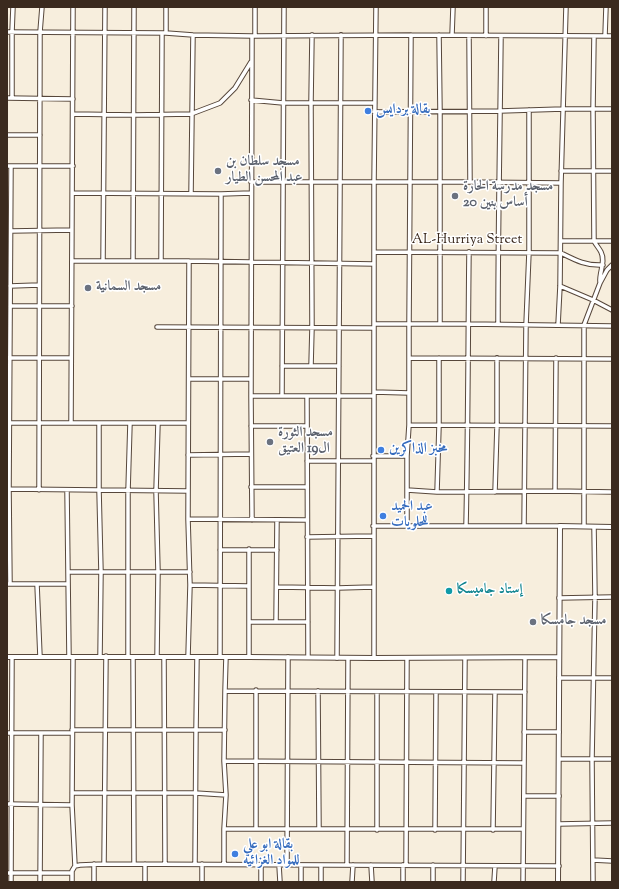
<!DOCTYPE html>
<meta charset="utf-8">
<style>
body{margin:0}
#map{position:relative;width:619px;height:889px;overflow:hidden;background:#f7eedd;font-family:"Sorts Mill Goudy",serif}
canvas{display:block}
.frame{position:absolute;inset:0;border:8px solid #3b2a1e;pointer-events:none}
</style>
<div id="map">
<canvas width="619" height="889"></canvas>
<div class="frame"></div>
</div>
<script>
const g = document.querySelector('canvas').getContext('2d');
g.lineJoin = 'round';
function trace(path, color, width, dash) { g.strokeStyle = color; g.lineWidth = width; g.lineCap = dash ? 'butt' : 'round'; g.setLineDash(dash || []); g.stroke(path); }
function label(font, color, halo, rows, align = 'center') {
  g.font = font + ' "Sorts Mill Goudy",Amiri,serif'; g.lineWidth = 3; g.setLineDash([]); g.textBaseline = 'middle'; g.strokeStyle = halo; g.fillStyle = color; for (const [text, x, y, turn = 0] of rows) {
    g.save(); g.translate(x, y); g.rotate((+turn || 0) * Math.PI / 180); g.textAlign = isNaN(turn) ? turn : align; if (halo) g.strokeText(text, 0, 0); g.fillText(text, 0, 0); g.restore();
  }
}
const minor = new Path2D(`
 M166,7V33
 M255,7V35
 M7,32L166,33L193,35L252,36L411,35L612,36
 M439,35L440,111V324
 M452,35L453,7
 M469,36L470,182
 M486,36V7
 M594,36L593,109L594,241C596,245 599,248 601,252C606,262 599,272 600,282
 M605,36L606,7
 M7,98L73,99
 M12,98V32L13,7
 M251,100L283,103H375
 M374,112L500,111L563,109H612
 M73,114L134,115L191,114L220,103L235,88L251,62
 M7,135H40
 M7,166H73
 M561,171H612
 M251,182H470L561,183
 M73,193L221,194L251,193
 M191,194L193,35
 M11,231L72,230
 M561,241H612
 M374,252L561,253C575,260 586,266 603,265
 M72,261H189L374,264
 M103,261L105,7
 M133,261L134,7
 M161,261L162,33
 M10,286L39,285
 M560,286L593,300L612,310
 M10,306H72
 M374,324H468L612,326
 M498,324C498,228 500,132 501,36
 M558,325L560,286L561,183L566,7
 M157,327L374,328
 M7,358H71
 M409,358L612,359
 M282,366H311L312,328L311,102L312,35
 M311,366H339
 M189,379H251
 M374,392L409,393
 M251,396H374
 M282,396L284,7
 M307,396L308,657
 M7,423H188
 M71,423L73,7
 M99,423V490L101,572L100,657
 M409,425L612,426
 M251,426H307
 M188,455L251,454
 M373,456H407
 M307,461H373
 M251,487H307
 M9,489L188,491
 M39,490L40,32L42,7
 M67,490L69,657
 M407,490L437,492L555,491L612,492
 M555,491L556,358
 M437,492L439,426V358
 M495,492L497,426V358
 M188,519L307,520
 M252,520L251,396L252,36
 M373,526H560
 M407,526V456L409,425V324L411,35
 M466,526C468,435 468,343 469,252
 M524,526L526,325L529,252V110
 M584,526V325L600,283L607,270L612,265
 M307,537L373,536
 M220,550H277
 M68,572H190
 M7,584H68
 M10,584L9,489L11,166
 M37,584L40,657
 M190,585L249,586
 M277,587L338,588L373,587
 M559,598L612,597
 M249,622H308
 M276,622L277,520
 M128,657V491L130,423
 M133,657L134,864
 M157,657L158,572L156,491L158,423
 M164,657L165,864
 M188,657L190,585L188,519L189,261
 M220,657L221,194
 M249,657V549
 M337,658L341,35
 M374,658V182L376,7
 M559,678H612
 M225,691L525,692
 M318,691L319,829
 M377,692V830
 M72,730H225
 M524,732H559
 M7,733H72
 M559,759H612
 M224,761L524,763
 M72,793H195L226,795
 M524,796H559
 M7,804L72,805
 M559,824L612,823
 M224,829H523
 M256,829V690
 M435,830L436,692
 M493,830L495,692
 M593,860L612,861
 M94,864V882
 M104,864L106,656
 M145,864V882
 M195,864L196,730L197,657
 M224,864V829L226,795L224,761L225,691L226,657
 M279,865L280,882
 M287,865L288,657
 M321,865V882
 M347,865L348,658
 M371,865L372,882
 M403,865V882
 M406,865L407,658
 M75,866L80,865L104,864L559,866
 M7,873H72
 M11,882L12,657
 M40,882L41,733
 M72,882V871L75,866L72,805L73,657
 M202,882V864
 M261,882V865
 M301,882V865
 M352,882L353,865
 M433,882V865
 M463,882L465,658
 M494,882L495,866
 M523,882L525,658
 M593,882L592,759L595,597L594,527`);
const tertiary = new Path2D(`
 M7,657H249L374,658L559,657
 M558,882L560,526L612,527`);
trace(minor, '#57473b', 5.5);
trace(tertiary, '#57473b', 6);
trace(minor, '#fff', 3.5);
trace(tertiary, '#fff', 4);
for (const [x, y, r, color] of [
 [368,111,4,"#3f7fe0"],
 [218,171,4,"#6b7280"],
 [455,196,4,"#6b7280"],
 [88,288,4,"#6b7280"],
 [270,442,4,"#6b7280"],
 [381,450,4,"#3f7fe0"],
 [383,516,4,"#3f7fe0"],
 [449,591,4,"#0f9aa8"],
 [533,622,4,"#6b7280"],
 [235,854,4,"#3f7fe0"]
]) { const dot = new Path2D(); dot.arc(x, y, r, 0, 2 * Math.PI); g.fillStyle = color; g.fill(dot); trace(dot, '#fff', 1.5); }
label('bold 14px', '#366cbe', '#fff', [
 ["بقالة بردايس",376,111],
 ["مخبز الذاكرين",389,450],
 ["عبد الحميد",391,508],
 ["للحلويات",391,524],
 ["بقالة ابو علي",243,846],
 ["للمواد الغزائيه",243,862]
], 'left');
label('bold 14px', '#5b616d', '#fff', [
 ["مسجد سلطان بن",226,163],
 ["عبد المحسن الطيار",226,179],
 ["مسجد مدرسة الحارة",463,188],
 ["20 أساس بنين",463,204],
 ["مسجد السمانية",96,288],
 ["مسجد الثورة",278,434],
 ["ال19 العتيق",278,450],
 ["مسجد جامسكا",541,622]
], 'left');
label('14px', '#3b2a1e', '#fff', [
 ["AL-Hurriya Street",467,241]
]);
label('bold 14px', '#0d838f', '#fff', [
 ["إستاد جاميسكا",457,591]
], 'left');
</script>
